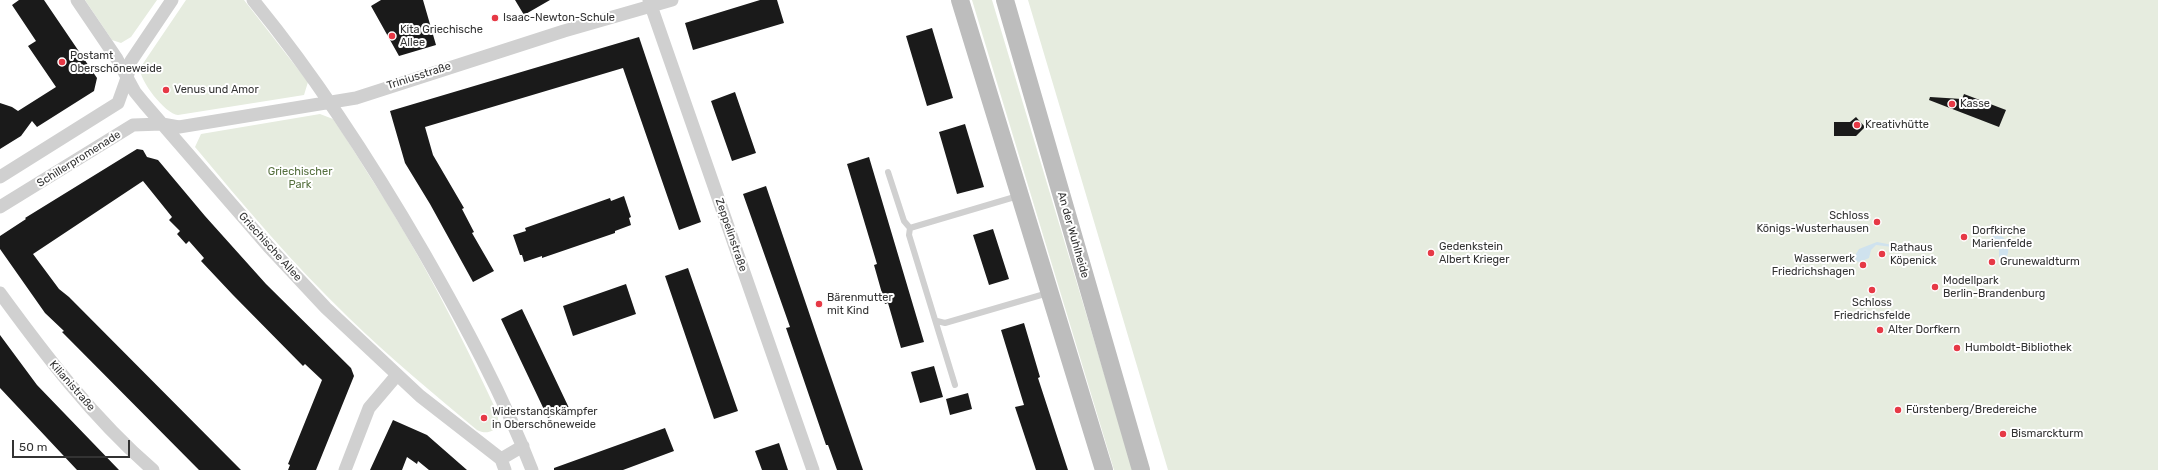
<!DOCTYPE html>
<meta charset="utf-8">
<style>
body{margin:0}
#map{position:relative;width:2158px;height:470px;overflow:hidden;background:#fff;font-family:Rubik,sans-serif}
canvas{display:block}
.scale{position:absolute;left:12px;top:440px;width:118px;height:18px;box-sizing:border-box;border:2px solid #333;border-top:0;padding-left:5px;font-size:12px;line-height:14px;white-space:nowrap;color:#333;-webkit-text-stroke:3px #fff;paint-order:stroke}
</style>
<div id="map">
<canvas width="2158" height="470"></canvas>
<div class="scale">50 m</div>
</div>
<script>
const g = document.querySelector('canvas').getContext('2d');
g.lineJoin = 'round';
function fillPath(path, color) { g.fillStyle = color; g.fill(path, 'evenodd'); }
function trace(path, color, width, dash) { g.strokeStyle = color; g.lineWidth = width; g.lineCap = dash ? 'butt' : 'round'; g.setLineDash(dash || []); g.stroke(path); }
function label(font, color, halo, rows, align = 'center') {
  g.font = font + ' Rubik,sans-serif'; g.lineWidth = 4; g.setLineDash([]); g.textBaseline = 'middle'; g.strokeStyle = halo; g.fillStyle = color; for (const [text, x, y, turn = 0] of rows) {
    g.save(); g.translate(x, y); g.rotate((+turn || 0) * Math.PI / 180); g.textAlign = isNaN(turn) ? turn : align; if (halo) g.strokeText(text, 0, 0); g.fillText(text, 0, 0); g.restore();
  }
}
fillPath(new Path2D(`
 M85,0H157L131,37L121,43L112,40Z
 M186,0H244L308,82L304,95L178,115C165,114 139,80 140,68Z
 M972,0H992L1133,470H1114Z
 M1028,0H2158V470H1168Z
 M320,114L333,119C345,136 356,154 367,172C418,249 459,331 498,414V425C493,433 485,434 477,430C434,394 390,358 349,318C294,265 244,206 195,147L201,134Z`), '#e6ecdf');
fillPath(new Path2D(`
 M1995,234C2008,235 2013,253 2003,262L1999,259V250L1989,241Z
 M1877,242L1893,245V247L1876,245L1871,250L1869,258L1860,262L1855,261L1854,257L1859,249Z`), '#cfe2ee');
fillPath(new Path2D(`
 M19,0H44L97,78L94,91L37,127L32,121L21,136L0,149V103L12,107L18,111L56,87L28,46L36,41L12,5Z
 M381,0H423L436,45L399,56L371,6Z
 M515,0H550L524,15Z
 M760,0H777L784,23L693,50L685,23Z
 M932,28L953,98L927,106L906,36Z
 M639,37L701,222L679,230L623,68L425,127L433,155L464,208L462,209L474,232L472,233L494,271L473,282L430,204L405,163L390,111Z
 M735,92L756,153L732,161L711,101Z
 M1964,94L2006,110L1999,127L1929,100L1930,97L1962,99Z
 M1856,117L1865,127L1856,136H1834V122H1850Z
 M965,124L984,187L957,194L939,132Z
 M137,149L143,150L147,157L158,160L205,216L266,284L351,368L354,376L316,470H288L290,465L288,464L322,380L305,364L303,366L233,295L201,261L204,258L189,241L186,244L177,234L180,231L169,220L172,217L143,181L33,254L59,289L69,297L241,470H199L62,332L64,331L45,313L0,249V236L26,219L25,218Z
 M869,157L924,342L901,348L888,303L885,304L874,265L877,264L847,164Z
 M766,186L819,342L863,470H837L828,445H826L786,328L790,327L743,194Z
 M624,196L631,217L629,218L631,225L615,231V233L542,258V256L524,262L522,255H520L513,235L526,231L525,228L610,198L611,201Z
 M993,229L1009,279L989,285L973,235Z
 M688,268L738,411L714,419L665,276Z
 M626,284L636,314L573,336L563,306Z
 M522,309L569,408L548,418L501,319Z
 M1024,323L1040,377L1038,378L1068,470H1036L1015,407L1024,405L1001,330Z
 M0,335L37,385L119,470H77L0,388Z
 M934,366L943,397L920,403L911,372Z
 M968,393L972,409L950,415L946,399Z
 M393,420L427,435L467,470H429L418,461L417,464L407,457L402,470H370Z
 M665,428L674,451L623,470H554V468Z
 M779,443L788,470H762L755,451Z`), '#1a1a1a');
trace(new Path2D(`
 M888,172L904,221L910,228L909,235L955,385
 M910,228L1018,196
 M937,321L945,323L1048,293`), '#d0d0d0', 6);
trace(new Path2D(`
 M77,0L117,59L135,92L144,103L268,246L326,308L420,396L501,459L505,470
 M253,0C318,79 373,165 424,253C464,323 503,395 532,470
 M649,0L813,470
 M0,177L118,103L127,78L131,61L172,0
 M0,207L133,125L162,124L179,127L356,98L564,31L672,0
 M0,293C46,356 93,418 153,470
 M501,459L523,446
 M345,470L369,408L397,375`), '#d0d0d0', 13);
trace(new Path2D(`
 M960,0L1104,470
 M1005,0L1141,470`), '#bdbdbd', 18);
for (const [x, y, r, color] of [
 [495,18,4,"#e63946"],
 [392,36,4,"#e63946"],
 [62,62,4,"#e63946"],
 [166,90,4,"#e63946"],
 [1952,104,4,"#e63946"],
 [1857,125,4,"#e63946"],
 [1877,222,4,"#e63946"],
 [1964,237,4,"#e63946"],
 [1431,253,4,"#e63946"],
 [1882,254,4,"#e63946"],
 [1992,262,4,"#e63946"],
 [1863,265,4,"#e63946"],
 [1935,287,4,"#e63946"],
 [1872,290,4,"#e63946"],
 [819,304,4,"#e63946"],
 [1880,330,4,"#e63946"],
 [1957,348,4,"#e63946"],
 [1898,410,4,"#e63946"],
 [484,418,4,"#e63946"],
 [2003,434,4,"#e63946"]
]) { const dot = new Path2D(); dot.arc(x, y, r, 0, 2 * Math.PI); g.fillStyle = color; g.fill(dot); trace(dot, '#fff', 1.5); }
label('11px', '#333', '#fff', [
 ["Isaac-Newton-Schule",503,18],
 ["Kita Griechische",400,30],
 ["Allee",400,43],
 ["Postamt",70,56],
 ["Oberschöneweide",70,69],
 ["Venus und Amor",174,90],
 ["Kasse",1960,104],
 ["Kreativhütte",1865,125],
 ["Schloss",1869,216,"right"],
 ["Königs-Wusterhausen",1869,229,"right"],
 ["Dorfkirche",1972,231],
 ["Marienfelde",1972,244],
 ["Gedenkstein",1439,247],
 ["Albert Krieger",1439,260],
 ["Rathaus",1890,248],
 ["Köpenick",1890,261],
 ["Wasserwerk",1855,259,"right"],
 ["Friedrichshagen",1855,272,"right"],
 ["Grunewaldturm",2000,262],
 ["Modellpark",1943,281],
 ["Berlin-Brandenburg",1943,294],
 ["Bärenmutter",827,298],
 ["mit Kind",827,311],
 ["Schloss",1872,303,"center"],
 ["Friedrichsfelde",1872,316,"center"],
 ["Alter Dorfkern",1888,330],
 ["Humboldt-Bibliothek",1965,348],
 ["Fürstenberg/Bredereiche",1906,410],
 ["Widerstandskämpfer",492,412],
 ["in Oberschöneweide",492,425],
 ["Bismarckturm",2011,434]
], 'left');
label('11px', '#333', '#fff', [
 ["Triniusstraße",419,76,-18],
 ["Schillerpromenade",79,159,-32],
 ["Zeppelinstraße",731,235,71],
 ["An der Wuhlheide",1073,235,74],
 ["Griechische Allee",270,247,48],
 ["Kilianistraße",72,386,49]
]);
label('11px', '#56703f', '#fff', [
 ["Griechischer",300,172],
 ["Park",300,185]
]);
</script>
